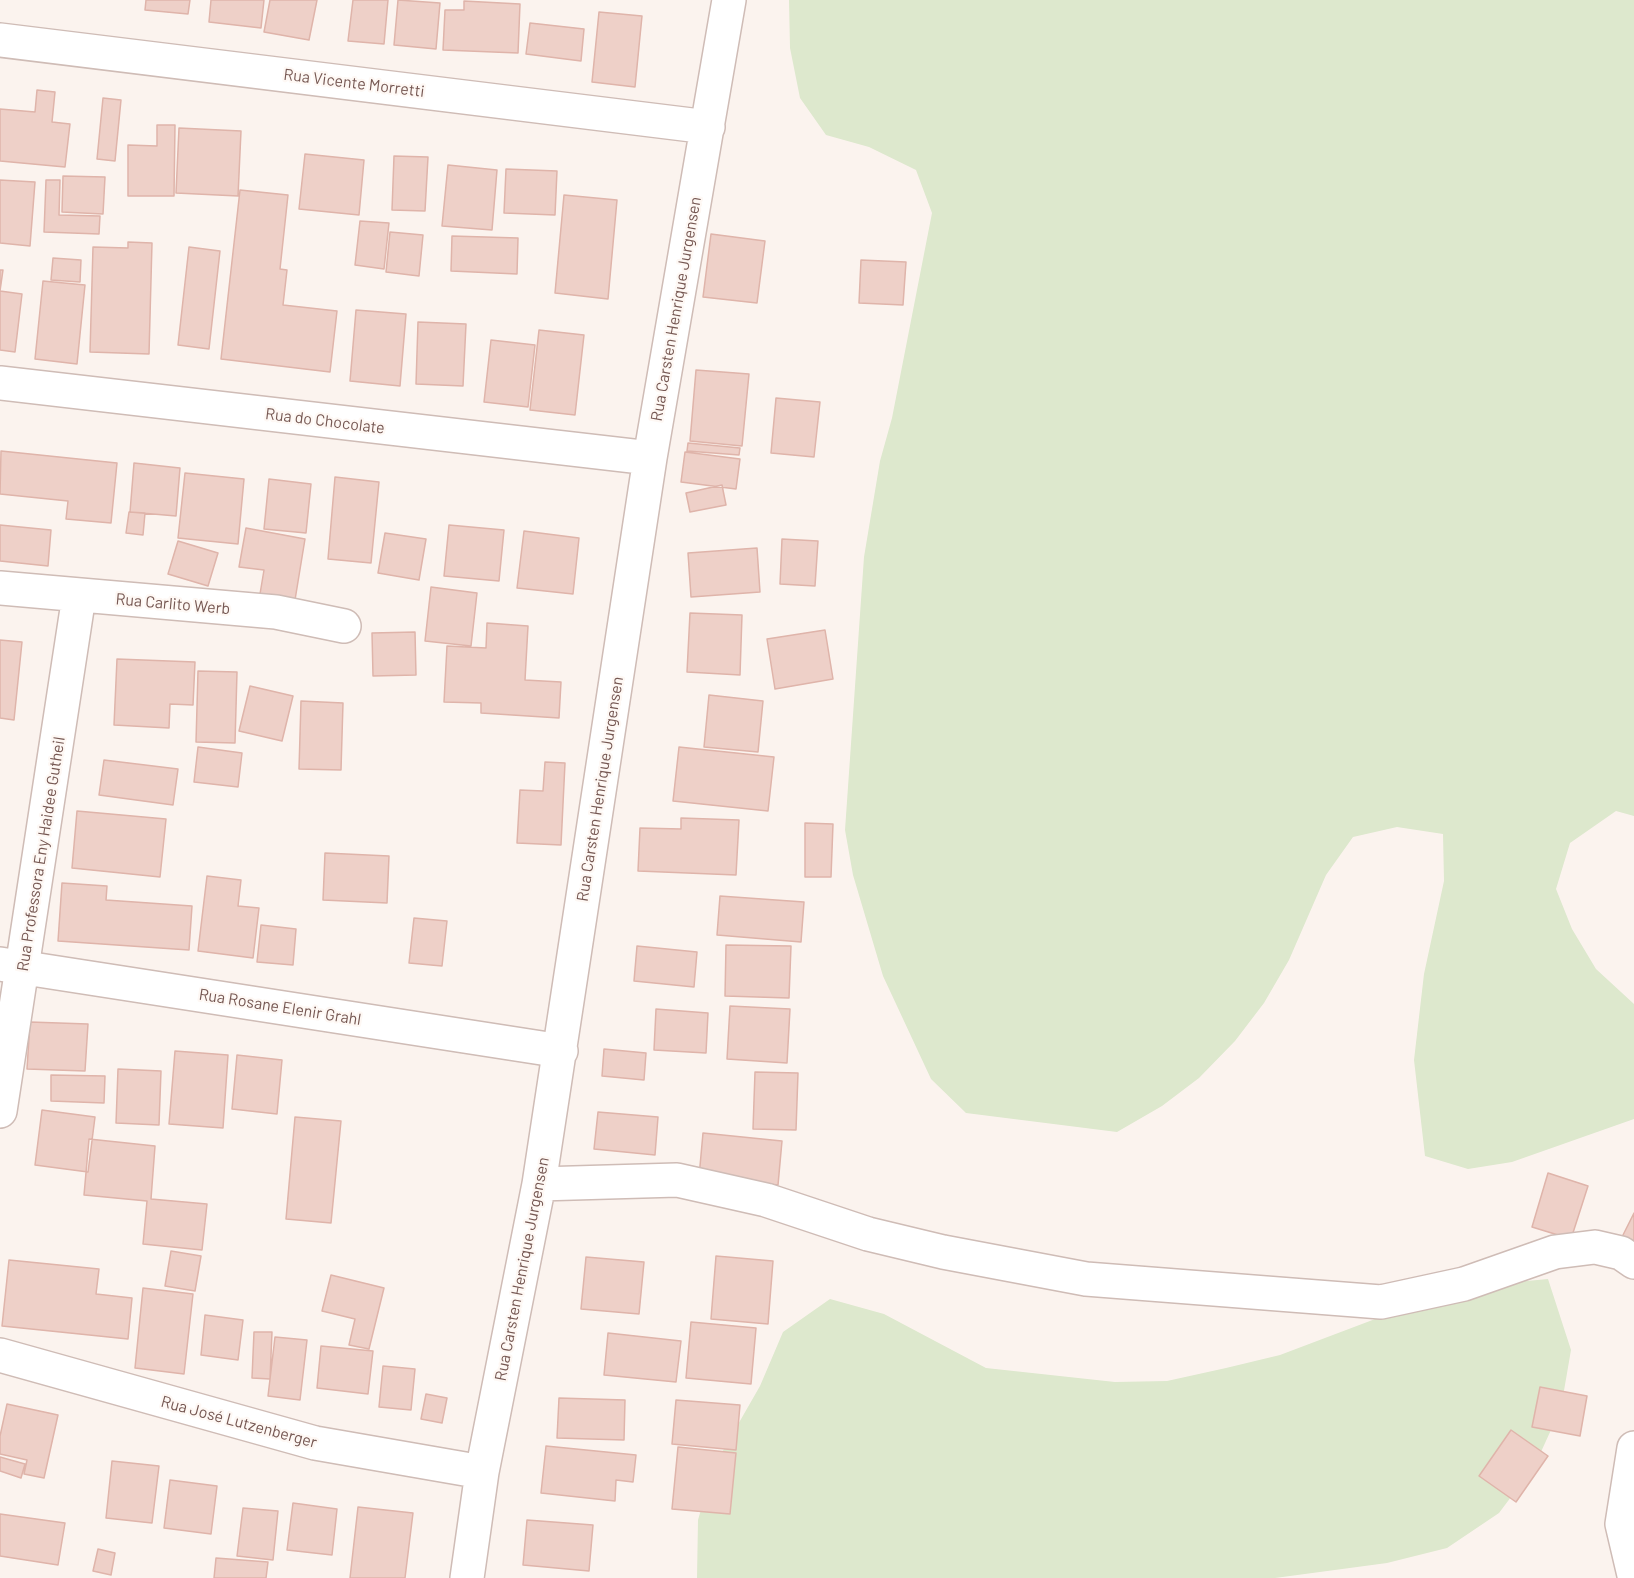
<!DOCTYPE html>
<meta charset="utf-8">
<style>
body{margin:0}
canvas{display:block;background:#fbf3ee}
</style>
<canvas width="1634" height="1578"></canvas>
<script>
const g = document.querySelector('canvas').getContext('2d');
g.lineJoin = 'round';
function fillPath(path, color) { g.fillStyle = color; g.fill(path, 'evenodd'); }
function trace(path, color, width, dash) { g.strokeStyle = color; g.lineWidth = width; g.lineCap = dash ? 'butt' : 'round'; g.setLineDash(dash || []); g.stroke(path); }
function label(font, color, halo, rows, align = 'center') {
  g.font = font + ' Barlow,sans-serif'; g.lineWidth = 4.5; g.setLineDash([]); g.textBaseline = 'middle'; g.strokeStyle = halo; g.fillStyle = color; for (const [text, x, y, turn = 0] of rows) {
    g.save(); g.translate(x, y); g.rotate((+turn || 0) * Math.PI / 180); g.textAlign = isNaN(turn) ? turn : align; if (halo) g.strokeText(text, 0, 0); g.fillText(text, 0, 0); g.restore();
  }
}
fillPath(new Path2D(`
 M789,0H1634V816L1616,811L1570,843L1556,889L1572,929L1596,969L1634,1004V1119L1512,1162L1468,1169L1425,1156L1414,1060L1424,974L1444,881L1443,834L1397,827L1353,837L1326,875L1289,960L1264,1003L1235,1041L1199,1078L1162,1106L1117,1132L966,1113L931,1079L883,976L853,875L845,830L864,557L880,461L892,418L932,213L916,170L869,147L826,135L800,98L790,48Z
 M1548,1279L1571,1350L1561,1408L1535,1465L1499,1513L1447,1548L1387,1563L1275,1578H697L698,1520L713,1468L760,1386L783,1332L830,1299L884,1314L986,1368L1115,1382L1167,1381L1226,1368L1280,1355L1436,1296L1495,1284Z`), '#dde8cd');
const building = new Path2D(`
 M146,0H190L188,14L145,10Z
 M211,0H264L261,28L209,22Z
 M270,0H317L309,40L264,32Z
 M353,0H388L384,44L348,41Z
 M398,0L440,3L436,49L394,45Z
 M464,1L520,4L518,53L443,50L445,10H464Z
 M599,12L642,16L635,87L592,82Z
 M530,23L584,29L581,61L526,54Z
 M37,90L55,92L52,122L70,124L65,167L0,161V109L35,112Z
 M103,98L121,100L115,161L97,159Z
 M157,125H175L174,196H128V145L157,146Z
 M179,128L241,131L238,196L176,193Z
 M305,154L364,160L359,215L299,209Z
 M394,156L428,157L425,211L392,210Z
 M448,165L497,170L492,230L442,226Z
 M506,169L557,171L555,215L504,213Z
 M63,176L105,177L103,214L62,212Z
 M0,180L35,182L30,246L0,243Z
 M46,180H60L59,215L100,216L99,234L44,232Z
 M240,190L288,195L280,269L287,270L283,305L337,311L330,372L221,359Z
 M564,195L617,200L608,299L555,293Z
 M360,221L389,223L384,269L355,265Z
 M390,232L423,235L419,276L386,272Z
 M711,234L765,241L757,303L703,297Z
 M452,236L518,238L517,274L451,271Z
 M128,242L152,243L149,354L90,352L93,247L128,248Z
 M189,247L220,251L209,349L178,345Z
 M53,258L81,260L80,282L51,280Z
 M861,260L906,262L903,305L859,303Z
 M0,270H3L0,291L22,294L15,352L0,350Z
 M43,281L85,285L77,364L35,359Z
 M356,310L406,314L400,386L350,381Z
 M418,322L466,324L463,386L416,384Z
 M539,330L584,335L575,415L530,410Z
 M491,340L535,345L528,407L484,402Z
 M696,370L749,374L742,446L690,441Z
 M776,398L820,402L814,457L771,453Z
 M688,443L740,448L739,455L687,451Z
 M1,451L117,463L111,523L66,519L68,501L0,494Z
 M685,452L740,459L736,489L681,482Z
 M134,463L180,468L176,516L130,512Z
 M185,473L244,479L238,544L178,538Z
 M335,477L379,482L371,563L328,559Z
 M269,479L311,484L306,533L264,529Z
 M722,485L726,505L690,512L686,493Z
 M129,512L145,513L143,535L126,533Z
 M0,525L51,530L48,566L0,561Z
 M449,525L504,530L499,581L444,576Z
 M246,528L305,539L294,606L259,600L264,570L239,567Z
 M524,531L579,538L573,594L517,588Z
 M385,533L426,539L419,580L378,573Z
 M782,539L818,541L815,586L780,584Z
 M178,541L218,553L208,586L168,574Z
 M757,548L760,592L691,597L688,553Z
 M431,587L477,593L471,646L425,641Z
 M690,613L742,615L740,675L687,672Z
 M487,623L528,626L525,680L561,682L559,718L481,713V703L444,702L447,646L486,648Z
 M825,630L833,679L775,689L767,639Z
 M415,632L416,675L373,676L372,633Z
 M0,640L22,642L14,720L0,718Z
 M117,659L195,662L193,705L170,704L169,728L114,725Z
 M198,671L237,672L235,743L196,742Z
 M250,686L293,696L282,741L239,731Z
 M709,695L763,701L758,752L704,747Z
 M301,701L343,703L341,770L299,769Z
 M198,747L242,753L238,787L194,782Z
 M679,747L774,757L768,811L673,801Z
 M104,760L178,769L173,805L99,795Z
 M545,762L565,763L561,845L517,843L520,790L543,791Z
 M77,811L166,819L160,877L72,868Z
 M681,818L739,820L736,875L638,871L640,828L681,829Z
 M805,823L833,824L831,877H805Z
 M325,853L389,856L387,903L323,900Z
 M207,876L241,880L238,906L259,908L253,958L198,951Z
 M62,883L107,886L106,900L192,906L189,950L58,941Z
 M720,896L804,902L801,942L717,935Z
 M414,918L447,921L442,966L409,963Z
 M261,925L296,929L293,965L257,962Z
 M726,945L791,946L789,998L725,996Z
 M637,946L697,952L694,987L634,981Z
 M730,1006L790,1009L787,1063L727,1059Z
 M656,1009L708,1013L706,1053L654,1050Z
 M30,1022L88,1024L85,1071L27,1069Z
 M604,1049L646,1053L644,1080L602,1076Z
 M175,1051L228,1055L223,1128L169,1124Z
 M237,1055L282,1060L277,1114L232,1109Z
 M118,1069L161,1071L159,1125L116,1123Z
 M755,1072L798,1073L796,1130L753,1129Z
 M51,1075L105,1076L104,1103L51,1101Z
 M42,1110L95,1117L88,1172L35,1165Z
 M598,1112L658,1117L655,1155L594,1149Z
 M295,1117L341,1121L331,1223L286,1219Z
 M703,1133L782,1141L778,1185L699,1177Z
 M89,1139L155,1146L151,1199L207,1204L202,1250L143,1244L147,1201L84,1195Z
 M1548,1173L1588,1186L1571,1239L1532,1227Z
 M1634,1213V1245L1621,1239Z
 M171,1251L201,1256L195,1291L165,1286Z
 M716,1256L773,1261L768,1324L711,1319Z
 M586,1257L644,1262L639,1314L581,1309Z
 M9,1260L99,1269L96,1294L132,1298L128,1339L2,1326Z
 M331,1275L384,1288L369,1349L349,1345L355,1319L322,1311Z
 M143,1288L193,1294L184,1374L135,1368Z
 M205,1315L243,1320L238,1360L201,1355Z
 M691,1322L756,1328L751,1384L686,1378Z
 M254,1332H272L270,1379L252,1378Z
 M608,1333L681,1341L676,1382L604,1375Z
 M275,1337L307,1340L300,1400L268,1396Z
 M321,1346L373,1351L368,1394L317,1388Z
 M383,1366L415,1369L411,1410L379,1407Z
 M1540,1387L1587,1396L1580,1436L1532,1427Z
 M426,1394L447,1398L442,1423L421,1419Z
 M559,1398L625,1400L624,1440L557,1438Z
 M676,1400L740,1405L736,1450L672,1444Z
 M7,1404L58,1415L44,1478L24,1474L27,1460L0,1454V1436Z
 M1511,1430L1548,1456L1516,1502L1479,1476Z
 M546,1446L636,1455L633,1482L616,1480L615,1501L541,1493Z
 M678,1447L736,1453L730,1514L672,1509Z
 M0,1457L25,1464L21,1478L0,1471Z
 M112,1461L159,1466L152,1523L106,1518Z
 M170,1480L217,1486L211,1534L164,1528Z
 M293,1503L337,1509L332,1555L287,1550Z
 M358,1507L413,1513L405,1578H350Z
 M243,1508L278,1511L273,1560L237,1556Z
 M0,1514L65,1523L58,1565L0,1556Z
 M527,1520L593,1525L589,1571L523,1565Z
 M98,1549L115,1553L111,1575L93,1571Z
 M216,1558L268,1562L266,1578H214Z`);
fillPath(building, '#eed0c8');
trace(building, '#dfb4aa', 1.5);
const minor = new Path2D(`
 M0,40L708,127
 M0,383L650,458
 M0,588L276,612L344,626
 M0,964L561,1051
 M0,1111L79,596
 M539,1184L677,1180L766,1200L868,1234L943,1252L1086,1279L1381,1302L1464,1284L1555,1252L1595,1247L1621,1253L1634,1262
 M0,1355L315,1443L482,1472
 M1634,1448L1622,1524L1634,1575
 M467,1578L482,1472L539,1184L650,458L729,0`);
trace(minor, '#cfbcb6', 36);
trace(minor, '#fff', 33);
label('16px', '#755752', '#fef8f4', [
 ["Rua Vicente Morretti",354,83,7],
 ["Rua Carsten Henrique Jurgensen",676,309,-80],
 ["Rua do Chocolate",325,421,7],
 ["Rua Carlito Werb",173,604,5],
 ["Rua Carsten Henrique Jurgensen",600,789,-81],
 ["Rua Professora Eny Haidee Gutheil",41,854,-81],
 ["Rua Rosane Elenir Grahl",280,1007,9],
 ["Rua Carsten Henrique Jurgensen",522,1269,-79],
 ["Rua José Lutzenberger",239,1422,15]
]);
</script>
